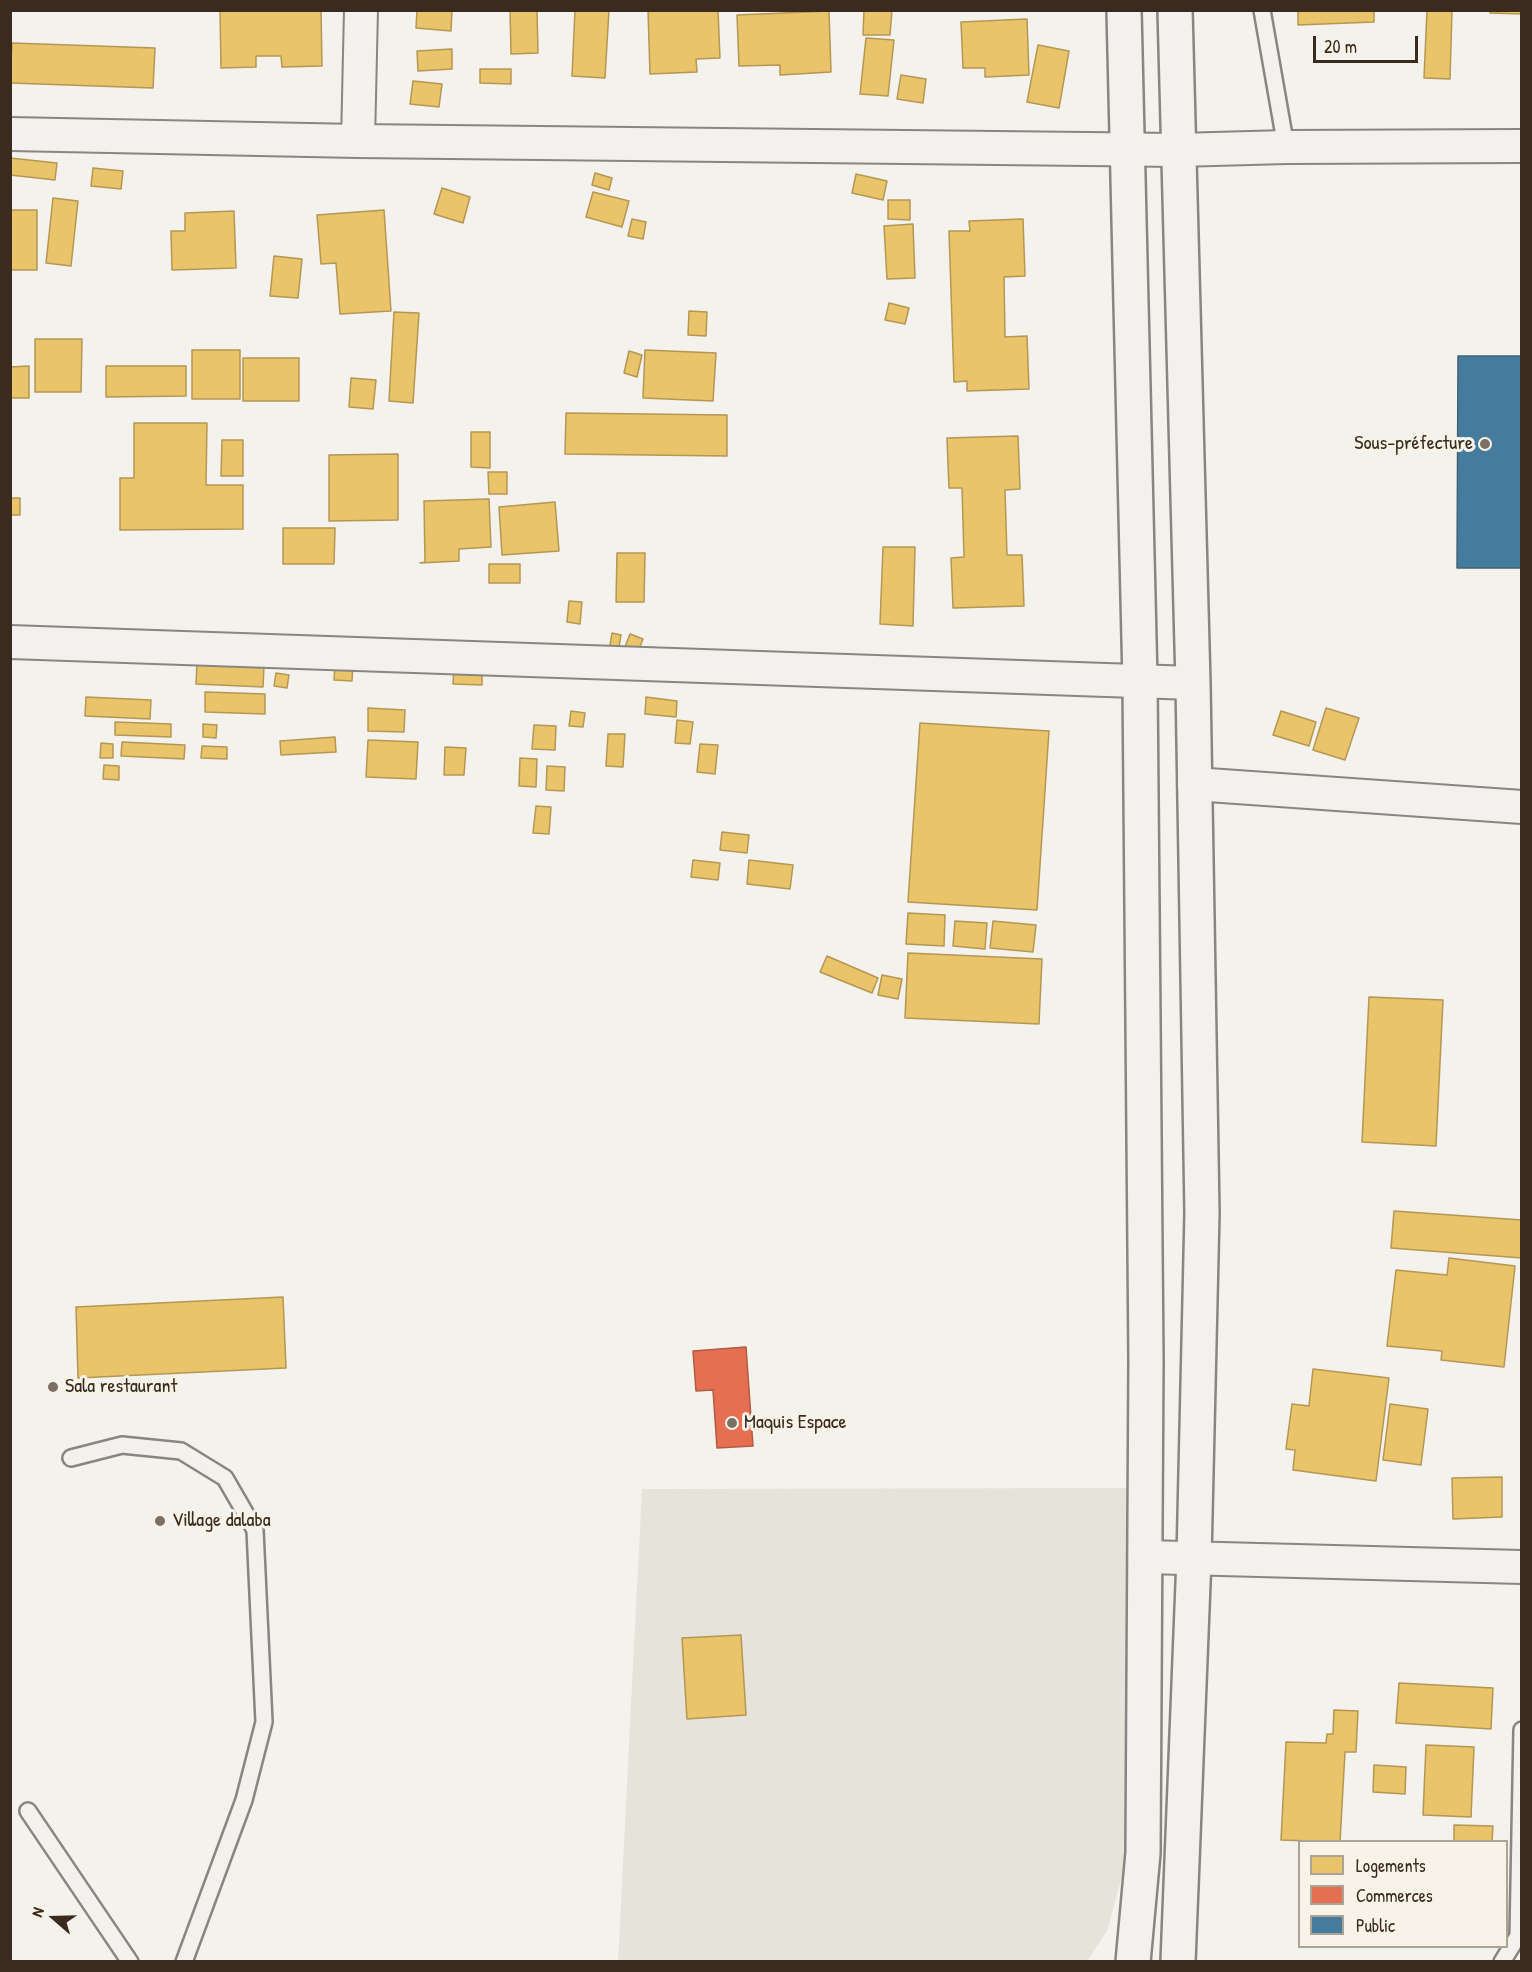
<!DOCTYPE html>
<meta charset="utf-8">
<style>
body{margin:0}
#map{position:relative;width:1532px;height:1972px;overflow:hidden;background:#f4f2ec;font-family:"Patrick Hand",sans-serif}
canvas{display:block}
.frame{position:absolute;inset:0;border:12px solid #3b2a1e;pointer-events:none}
.legend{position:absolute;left:1298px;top:1840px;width:210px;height:108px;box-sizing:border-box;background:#f7f3e8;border:2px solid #aca397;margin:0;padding:8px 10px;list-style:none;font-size:18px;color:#3b2a1e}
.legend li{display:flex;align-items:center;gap:12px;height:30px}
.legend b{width:30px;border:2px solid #aca397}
.north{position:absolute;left:24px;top:1888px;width:60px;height:60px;-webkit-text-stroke:4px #f7f3e8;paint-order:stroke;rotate:290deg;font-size:16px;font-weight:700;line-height:24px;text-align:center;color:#3b2a1e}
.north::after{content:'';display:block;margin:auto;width:21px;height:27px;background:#3b2a1e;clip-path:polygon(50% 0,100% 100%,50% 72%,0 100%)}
.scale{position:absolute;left:1313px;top:36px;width:105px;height:27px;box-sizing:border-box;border:3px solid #3b2a1e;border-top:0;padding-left:8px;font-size:18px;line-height:21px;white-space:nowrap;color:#3b2a1e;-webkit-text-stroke:4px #f7f3e8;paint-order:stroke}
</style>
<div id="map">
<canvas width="1532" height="1972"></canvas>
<div class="frame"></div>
<ul class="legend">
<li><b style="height:16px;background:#e9c46a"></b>Logements</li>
<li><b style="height:16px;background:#e76f51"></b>Commerces</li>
<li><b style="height:16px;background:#457b9d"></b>Public</li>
</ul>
<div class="north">N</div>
<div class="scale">20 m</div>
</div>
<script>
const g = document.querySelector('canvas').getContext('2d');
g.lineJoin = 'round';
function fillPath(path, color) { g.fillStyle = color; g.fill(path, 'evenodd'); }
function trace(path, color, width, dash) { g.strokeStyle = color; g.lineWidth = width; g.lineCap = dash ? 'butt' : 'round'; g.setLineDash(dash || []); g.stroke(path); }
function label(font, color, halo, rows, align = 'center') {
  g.font = font + ' "Patrick Hand",sans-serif'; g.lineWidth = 6; g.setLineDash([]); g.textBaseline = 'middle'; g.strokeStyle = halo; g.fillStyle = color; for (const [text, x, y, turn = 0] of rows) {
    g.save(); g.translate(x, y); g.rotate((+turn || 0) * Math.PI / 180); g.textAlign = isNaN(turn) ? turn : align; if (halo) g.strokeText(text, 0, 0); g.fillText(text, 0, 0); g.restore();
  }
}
fillPath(new Path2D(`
 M1141,1488L1138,1818L1107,1931L1087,1961L618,1962L642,1489Z`), '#e6e3da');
const homes = new Path2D(`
 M220,10H321L322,66L282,67L281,56H256V67L221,68Z
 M417,10H452L451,31L416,28Z
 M510,10H537L538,53L511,54Z
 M575,10H609L605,78L572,76Z
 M648,10H718L720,58L696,59L697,72L650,74Z
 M864,10H892L890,35H863Z
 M1298,10H1374V22L1298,25Z
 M1427,10H1452L1450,79L1424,78Z
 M1490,10H1522V14L1490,13Z
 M829,11L831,72L780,75V65L739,66L737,15Z
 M1027,19L1029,75L985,77V68H963L961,22Z
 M866,38L894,40L888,96L860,94Z
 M12,43L155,48L153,88L10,83Z
 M1038,45L1069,51L1059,108L1027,102Z
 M452,49V69L418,71L417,51Z
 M480,69H511V84L480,83Z
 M901,75L926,79L923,103L897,99Z
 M413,81L442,84L439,107L410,104Z
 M10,158L57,163L55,180L10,175Z
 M93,168L123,171L121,189L91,186Z
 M595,173L612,178L609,190L592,185Z
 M856,174L887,181L883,200L852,193Z
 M442,188L470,197L463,223L434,214Z
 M593,192L629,201L622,227L586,217Z
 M53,198L78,201L71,266L46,263Z
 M888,200H910V220L888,219Z
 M10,210H37V270H10Z
 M384,210L391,311L340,314L336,263L321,264L317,215Z
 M234,211L236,268L172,270L171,231H185V213Z
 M632,219L646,222L643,239L628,236Z
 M1023,219L1025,276L1004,277L1005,337L1027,336L1029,389L967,391V381L954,382L949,231H970L969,221Z
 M913,224L915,278L887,279L884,226Z
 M274,256L302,259L298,298L270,296Z
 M889,303L909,308L905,324L885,320Z
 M689,311L707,312L706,336L688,335Z
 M394,312L419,313L413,403L389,401Z
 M35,339H82L81,392H35Z
 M192,350H240V399H192Z
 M645,350L716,353L713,401L643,398Z
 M629,351L642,355L637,377L624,373Z
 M243,358H299V401H243Z
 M29,366V398H10V367Z
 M106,366H186V396L106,397Z
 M351,378L376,380L373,409L349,407Z
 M566,413L727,415V456L565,454Z
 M134,423H207L206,485H243V529L120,530V478H134Z
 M471,432H490V468L471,467Z
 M1018,436L1020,489L1005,490L1007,555H1022L1024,606L953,608L951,558L964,557L962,488H949L947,438Z
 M222,440H243V476H221Z
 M398,454V520L329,521V455Z
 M488,472H507V494H489Z
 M10,498H20V515H10Z
 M489,499L491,547L459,549V561L420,563L425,562L424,501Z
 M555,502L559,551L502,555L499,507Z
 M283,528H335L334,564H283Z
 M883,547H915L913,626L880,624Z
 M617,553H645L644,602H616Z
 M489,564H520V583H489Z
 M569,601L582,602L580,624L567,622Z
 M612,633L621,635L618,653L609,651Z
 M630,634L643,639L636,657L623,652Z
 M197,663L264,666L263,687L196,684Z
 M335,663L353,664L352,681L334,680Z
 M454,665L482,666V685L453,684Z
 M276,673L289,675L287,688L274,686Z
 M205,692L265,694V714L205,712Z
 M86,697L151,700L150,719L85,716Z
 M646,697L677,701L676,717L645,714Z
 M368,708L405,710L404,732L368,731Z
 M1326,708L1359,718L1345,760L1313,750Z
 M571,711L585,713L583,727L569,726Z
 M1281,711L1316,722L1309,746L1273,735Z
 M677,720L693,722L690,744L675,743Z
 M115,722L171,724V737L115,735Z
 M920,723L1049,731L1037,910L908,902Z
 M203,724L217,725L216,738L203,737Z
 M534,725L556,726L555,750L532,749Z
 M608,734H625L623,767L606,766Z
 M335,737L336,752L281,755L280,741Z
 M368,740L418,742L416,779L366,777Z
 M122,742L185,745L184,759L121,756Z
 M101,743L113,744V758H100Z
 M700,744L718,745L715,774L697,772Z
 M202,746L227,747V759L201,758Z
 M445,747L466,748L464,775H444Z
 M520,758L537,759L536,787L519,786Z
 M104,765L119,766V780L103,779Z
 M547,766L565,767L564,791L546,790Z
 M536,806L551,807L549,834L533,833Z
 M722,832L749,835L747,853L720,850Z
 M693,860L720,863L718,880L691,877Z
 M749,860L793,865L790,889L747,884Z
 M908,913L945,915L944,946L906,944Z
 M955,921L987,923L985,949L953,946Z
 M993,921L1036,925L1033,952L990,948Z
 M908,953L1042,959L1039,1024L905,1018Z
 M827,956L878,978L872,993L820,972Z
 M882,975L902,979L898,999L878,995Z
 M1369,997L1443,1000L1436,1146L1362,1142Z
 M1394,1211L1522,1220V1258L1391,1248Z
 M1449,1258L1515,1266L1504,1367L1441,1360L1442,1351L1387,1346L1396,1270L1447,1275Z
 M283,1297L286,1368L78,1378L76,1307Z
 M1313,1369L1389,1378L1376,1481L1293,1470L1295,1450L1286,1449L1292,1404L1309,1406Z
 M1390,1404L1428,1409L1421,1465L1383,1460Z
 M1502,1477V1517L1453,1519L1452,1478Z
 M741,1635L746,1715L687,1719L682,1638Z
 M1399,1683L1493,1688L1491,1729L1396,1723Z
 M1334,1710L1358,1711L1356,1752H1345L1340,1842L1281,1840L1286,1742L1326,1743L1327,1734H1333Z
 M1426,1745L1474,1747L1471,1817L1423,1815Z
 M1374,1765L1406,1767L1405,1794L1373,1792Z
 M1454,1825L1493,1826L1492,1842H1454Z`);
fillPath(homes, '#e9c46a');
trace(homes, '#b59653', 1.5);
const shops = new Path2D(`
 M746,1347L753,1446L717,1448L713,1390L696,1391L693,1351Z`);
fillPath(shops, '#e76f51');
trace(shops, '#b35a42', 1.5);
const public = new Path2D(`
 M1458,356H1522V568H1457Z`);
fillPath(public, '#457b9d');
trace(public, '#426377', 1.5);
const lane = new Path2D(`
 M1262,10L1286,147
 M71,1458L122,1445L181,1451L225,1478L255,1530L264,1722L244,1800L184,1962
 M28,1811L130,1962
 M1502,1962L1518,1936L1522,1730`);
const street = new Path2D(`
 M10,134L358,141L1178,150L1286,147L1522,146
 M358,141L361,10
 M10,642L1193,683
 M1194,784L1522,807
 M1146,1557L1522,1567`);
const primary = new Path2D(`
 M1124,10L1140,681L1146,1360L1143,1853L1133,1962
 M1175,10L1193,683L1202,1213L1194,1558L1178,1962`);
trace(lane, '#898580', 20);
trace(street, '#898580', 36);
trace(primary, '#898580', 38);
trace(lane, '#f2f1ed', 15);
trace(street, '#f2f1ed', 32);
trace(primary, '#f2f1ed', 33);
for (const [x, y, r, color] of [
 [1485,444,6,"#7c7066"],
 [53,1387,6,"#7c7066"],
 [732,1423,6,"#7c7066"],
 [160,1521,6,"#7c7066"]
]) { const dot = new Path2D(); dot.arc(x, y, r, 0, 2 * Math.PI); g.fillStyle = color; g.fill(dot); trace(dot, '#f7f3e8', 2); }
label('20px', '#3b2a1e', '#f7f3e8', [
 ["Sous-préfecture",1473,444,"right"],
 ["Sala restaurant",65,1387],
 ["Maquis Espace",744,1423],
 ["Village dalaba",172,1521]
], 'left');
</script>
